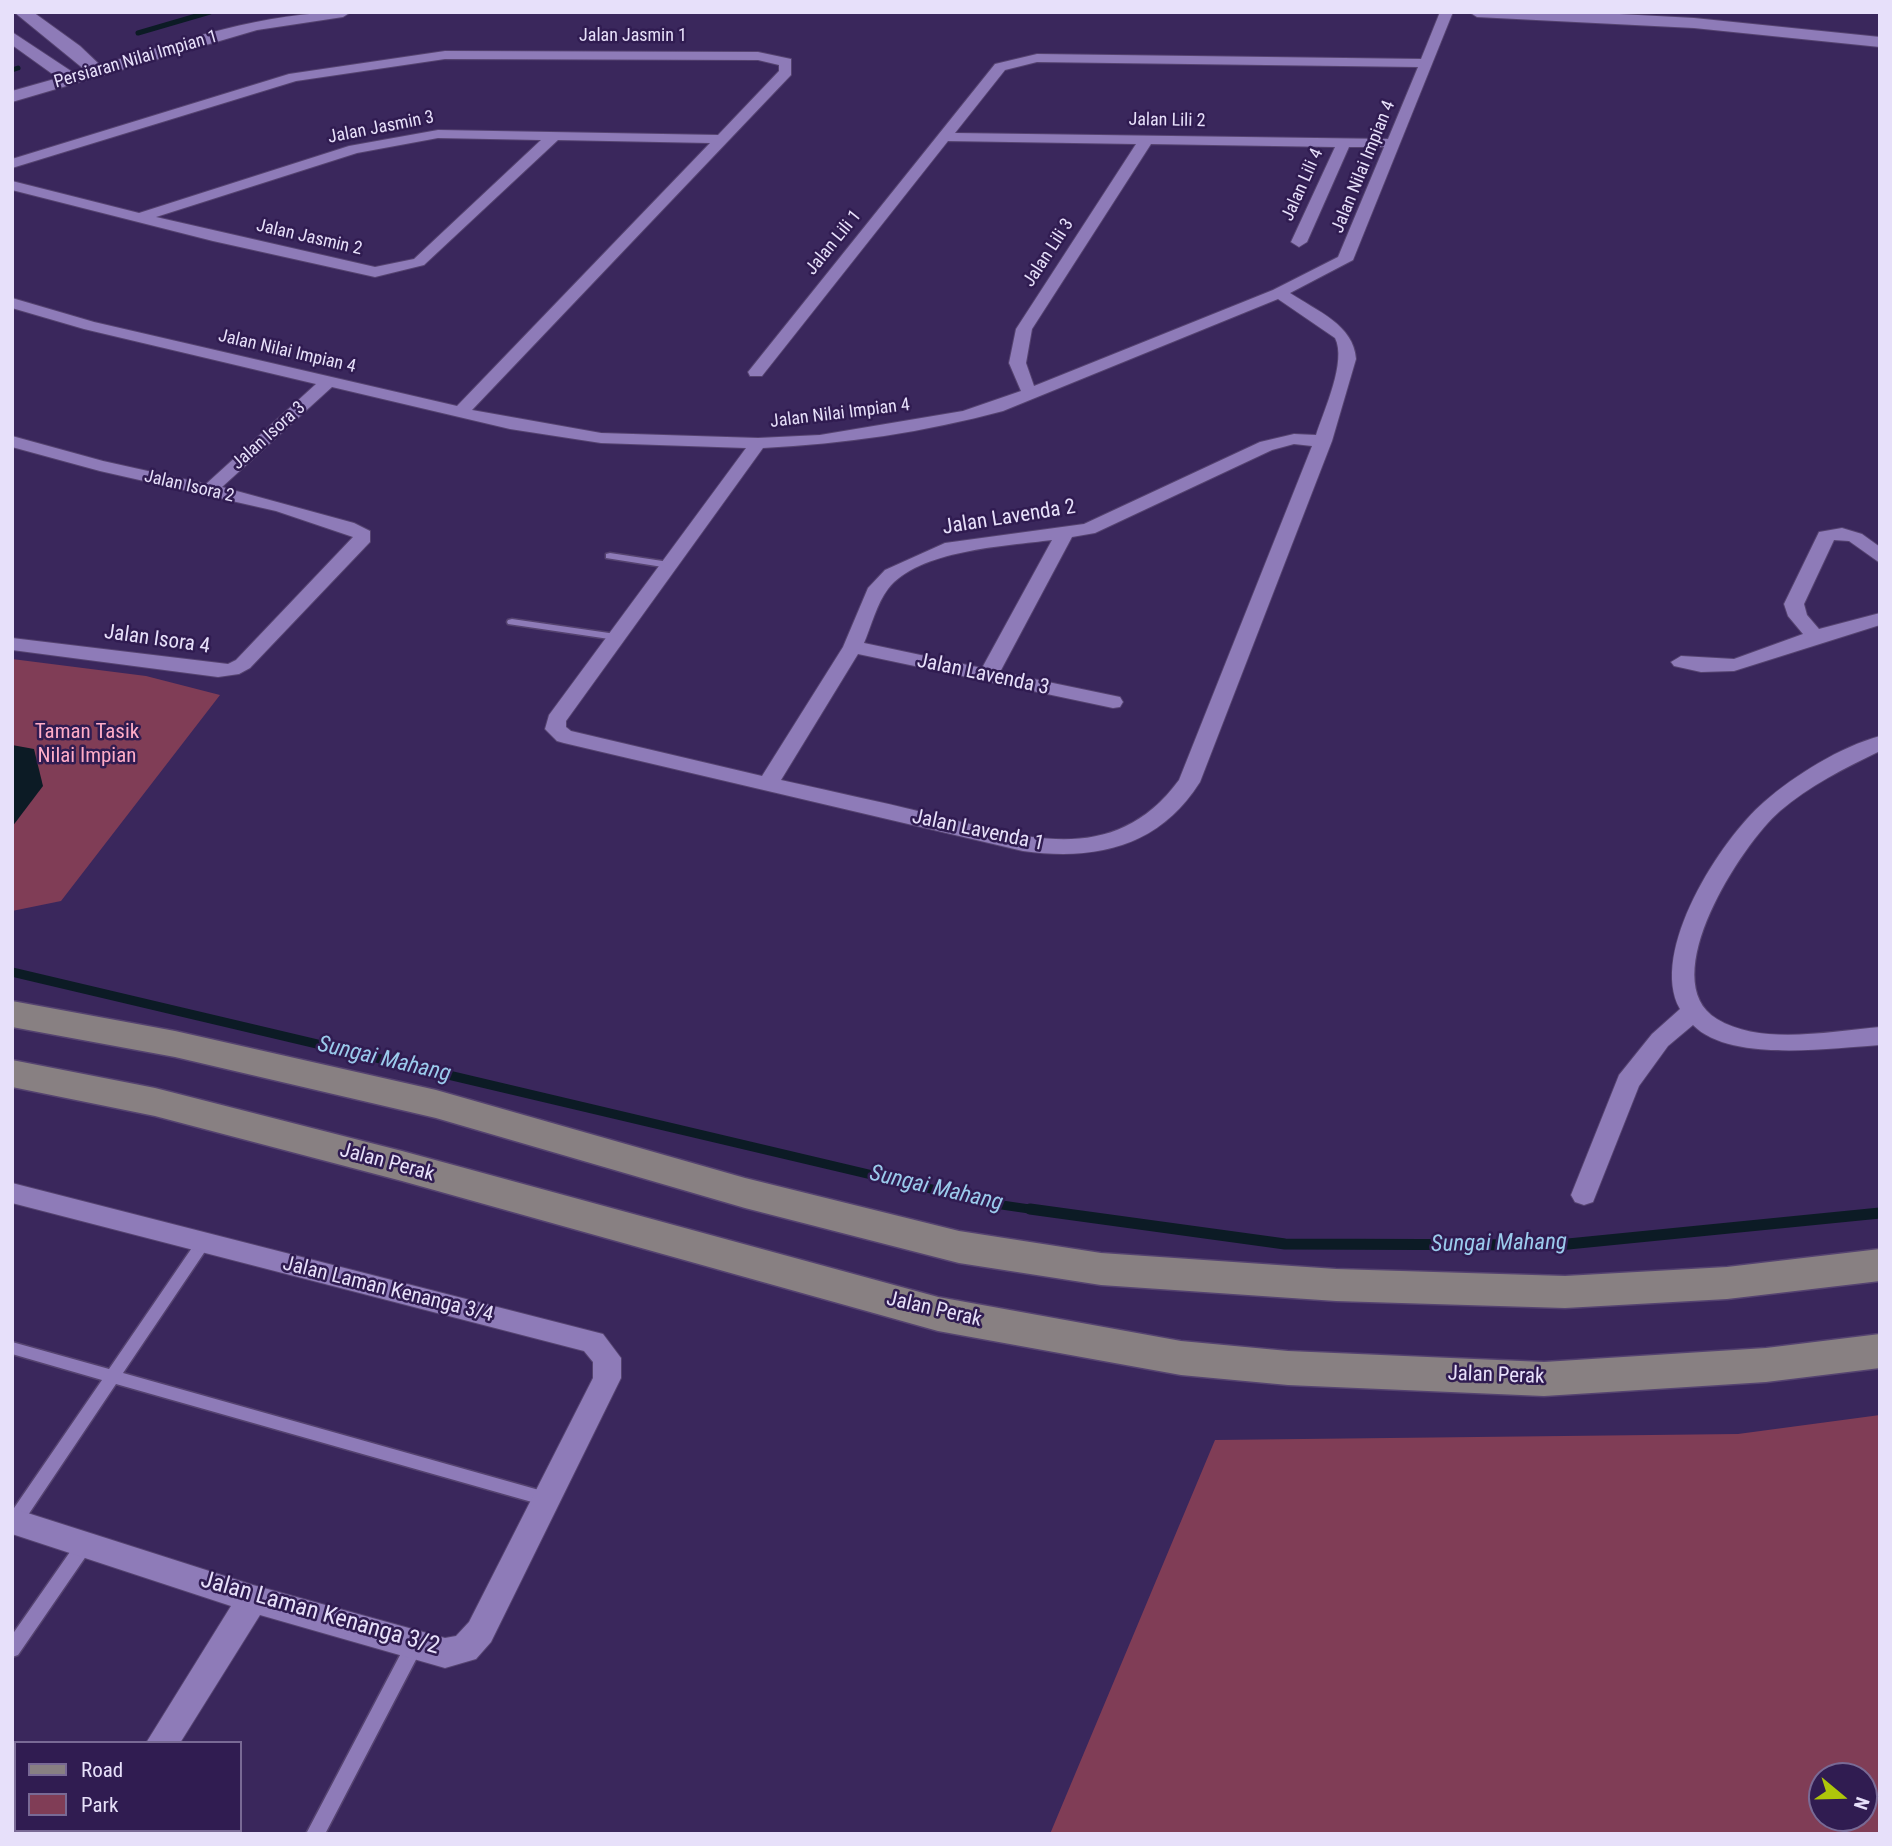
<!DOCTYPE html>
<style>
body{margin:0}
#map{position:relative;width:1892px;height:1846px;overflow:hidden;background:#3a275c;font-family:"Roboto Condensed",sans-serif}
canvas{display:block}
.frame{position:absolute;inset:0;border:14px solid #e7e0fa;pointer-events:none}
.legend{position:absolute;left:14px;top:1741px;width:228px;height:91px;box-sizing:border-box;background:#301c51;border:2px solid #796a95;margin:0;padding:9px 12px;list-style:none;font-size:21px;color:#e7e0fa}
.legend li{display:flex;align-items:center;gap:14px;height:35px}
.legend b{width:35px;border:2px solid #796a95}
.north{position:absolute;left:1808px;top:1762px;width:70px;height:70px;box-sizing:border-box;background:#301c51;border:2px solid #796a95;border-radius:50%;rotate:109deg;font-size:19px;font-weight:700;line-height:28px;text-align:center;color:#e7e0fa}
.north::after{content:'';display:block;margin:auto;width:24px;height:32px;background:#aec60a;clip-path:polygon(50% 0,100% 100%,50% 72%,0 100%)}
</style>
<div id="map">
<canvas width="1892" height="1846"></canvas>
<div class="frame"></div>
<ul class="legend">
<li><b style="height:9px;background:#888082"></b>Road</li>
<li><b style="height:19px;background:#803d56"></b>Park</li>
</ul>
<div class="north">N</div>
</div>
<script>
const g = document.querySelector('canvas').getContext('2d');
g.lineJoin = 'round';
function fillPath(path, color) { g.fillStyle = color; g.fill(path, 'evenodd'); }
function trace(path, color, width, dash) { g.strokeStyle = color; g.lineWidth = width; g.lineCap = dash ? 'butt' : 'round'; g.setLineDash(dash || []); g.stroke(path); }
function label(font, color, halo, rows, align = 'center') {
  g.font = font + ' "Roboto Condensed",sans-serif'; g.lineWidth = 5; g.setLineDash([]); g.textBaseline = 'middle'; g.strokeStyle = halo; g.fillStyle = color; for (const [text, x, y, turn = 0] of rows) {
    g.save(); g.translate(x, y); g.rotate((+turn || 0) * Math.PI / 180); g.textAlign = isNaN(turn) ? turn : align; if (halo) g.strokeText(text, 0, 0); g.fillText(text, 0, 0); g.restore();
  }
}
fillPath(new Path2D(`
 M12,659L146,676L220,695L61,901L12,911Z
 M1880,1415V1834H1050L1215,1440L1738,1434ZM1822,1776H1864V1818H1822Z`), '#803d56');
fillPath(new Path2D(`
 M12,745L34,749L43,786L12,827Z`), '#0c1b25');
trace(new Path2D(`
 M138,33L210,12
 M12,70L18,68`), '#0c1b25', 5);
trace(new Path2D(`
 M12,972L995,1204L1043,1211`), '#0c1b25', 9);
trace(new Path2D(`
 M1030,1209L1285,1244L1558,1245L1880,1213`), '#0c1b25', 11);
const service = new Path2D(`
 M610,553L669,562L674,565L669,568L606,558V554Z
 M512,619L616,634L621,637L616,640L508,624L507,622L508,620Z
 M203,1237L208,1239L210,1243L208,1247L123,1373L546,1492L552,1494L554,1499L552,1504L546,1506L116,1384L20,1527L12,1529V1511L102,1380L12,1354V1342L109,1369L198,1239Z
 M85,1537L91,1539L93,1544L91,1549L18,1655L12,1657V1635L79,1539Z
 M415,1636L421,1638L423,1644L421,1650L325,1834H306L409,1638Z`);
const minor = new Path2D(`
 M1440,12H1453L1353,260L1290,293C1317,311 1354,325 1356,359L1332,441L1200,782C1159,847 1096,861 1023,851L564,743L557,741L545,729L549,715L746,448L601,443L510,429L332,387L222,487L354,523L370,531V542L250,668L239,674L218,677L12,650V638L228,664L236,660L353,537L276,511L100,471L12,447V436L103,461L206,484L316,384L84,329L12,308V298L94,322L457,406L710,143L558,140L424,265L375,277L213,241L12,190V181L139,213L349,146L438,130L718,135L779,71V65L758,60L445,59L296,81L12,168V159L289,74L445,51L758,52L791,59V75L472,410L601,433L758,438L820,435L963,411L1021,391L1009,363L1016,329L1136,144L948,141L762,376H750L748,372L995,64L1037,54L1421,59ZM1037,62L1418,67L1388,139L955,133L1005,70ZM438,138L541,140L414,259L375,267L156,217L357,153ZM1151,144L1335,147L1291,242L1299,247L1307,242L1349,147H1384L1338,257L1273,290L1034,386L1026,363L1032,329ZM1278,299L1335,338C1347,361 1324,410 1316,435L1294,434L1260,442L1084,524L945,543L885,570L868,588L843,647L762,776L571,731L566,727V721L763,448C844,444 925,432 1003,411ZM1294,444L1312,446L1179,780C1112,872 1017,835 926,813C878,801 829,791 781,780L858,654L1113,708L1120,707L1123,702L1120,697L1000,672L1072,537L1095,533L1272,450ZM1052,540L982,668L864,643C871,627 877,603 888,589C918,550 1006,546 1052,540Z
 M1842,528L1862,534L1880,547V563L1849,541L1834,540L1804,604L1807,615L1819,629L1880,613V625L1734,671L1701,672L1674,666L1671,662L1681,656L1734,659L1803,634L1788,616L1784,604L1819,532Z
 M1880,736V751C1845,768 1809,786 1780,811C1742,844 1653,980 1717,1019C1762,1046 1830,1031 1880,1027V1045C1831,1048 1730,1063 1693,1025L1668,1046L1639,1086L1593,1202L1584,1205L1575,1202L1571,1195L1619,1075L1652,1034L1680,1009C1648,952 1721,839 1764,802C1795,775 1840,747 1880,736Z
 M12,1183L603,1334L621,1358V1378L491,1642L476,1659L445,1668L260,1615L180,1743H146L231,1606L12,1534V1508L253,1585L445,1638L456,1636L469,1622L593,1378V1362L584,1351L12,1203Z
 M90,1830H123L122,1834H89Z`);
const tertiary = new Path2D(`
 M14,12H33L80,46L100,65C186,40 261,12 351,12L343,17L257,30L12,102V91L58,78L12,45V32L74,73L85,70Z
 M1469,12H1582L1694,18L1880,37V47L1694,28L1477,17Z`);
const secondary = new Path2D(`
 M12,1001L175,1031L436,1090L745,1178L959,1231L1101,1253L1336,1269L1565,1276L1727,1267L1880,1249V1281L1727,1299L1565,1308L1336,1301L1101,1285L959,1263L745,1208L436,1118L175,1057L12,1027Z
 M12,1060L155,1088L402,1151L938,1297L1181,1341L1288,1351L1544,1362L1766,1348L1880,1334V1368L1766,1382L1544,1396L1288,1385L1181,1375L938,1331L402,1181L155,1116L12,1087Z`);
trace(service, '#554370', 3);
trace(minor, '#554370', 2);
trace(tertiary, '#554370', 2);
trace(secondary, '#554370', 3);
fillPath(service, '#8e7bb8');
fillPath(minor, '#8e7bb8');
fillPath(tertiary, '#8e7bb8');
fillPath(secondary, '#888082');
label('18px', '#e7e0fa', '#301c51', [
 ["Jalan Jasmin 1",633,36],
 ["Persiaran Nilai Impian 1",136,60,-16],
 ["Jalan Lili 2",1167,121,1],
 ["Jalan Jasmin 3",381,128,-11],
 ["Jalan Nilai Impian 4",1364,167,-68],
 ["Jalan Lili 4",1303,185,-66],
 ["Jalan Jasmin 2",309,238,13],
 ["Jalan Lili 1",834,243,-51],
 ["Jalan Lili 3",1049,253,-57],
 ["Jalan Nilai Impian 4",287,352,13],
 ["Jalan Nilai Impian 4",840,414,-7],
 ["Jalan Isora 3",269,436,-42],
 ["Jalan Isora 2",189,487,13]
]);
label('21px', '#e7e0fa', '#301c51', [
 ["Jalan Lavenda 2",1009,518,-9],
 ["Jalan Isora 4",157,640,8],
 ["Jalan Lavenda 3",983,675,12],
 ["Jalan Lavenda 1",978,831,12],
 ["Jalan Perak",387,1163,15],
 ["Jalan Laman Kenanga 3/4",388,1290,14],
 ["Jalan Perak",934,1310,13],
 ["Jalan Perak",1496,1376,2]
]);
label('21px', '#ffacc7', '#301c51', [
 ["Taman Tasik",87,733],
 ["Nilai Impian",87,757]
]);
label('italic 23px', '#9bcbec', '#301c51', [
 ["Sungai Mahang",384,1060,13],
 ["Sungai Mahang",936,1189,13],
 ["Sungai Mahang",1499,1244,-1]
]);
label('24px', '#e7e0fa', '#301c51', [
 ["Jalan Laman Kenanga 3/2",320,1614,16]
]);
</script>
